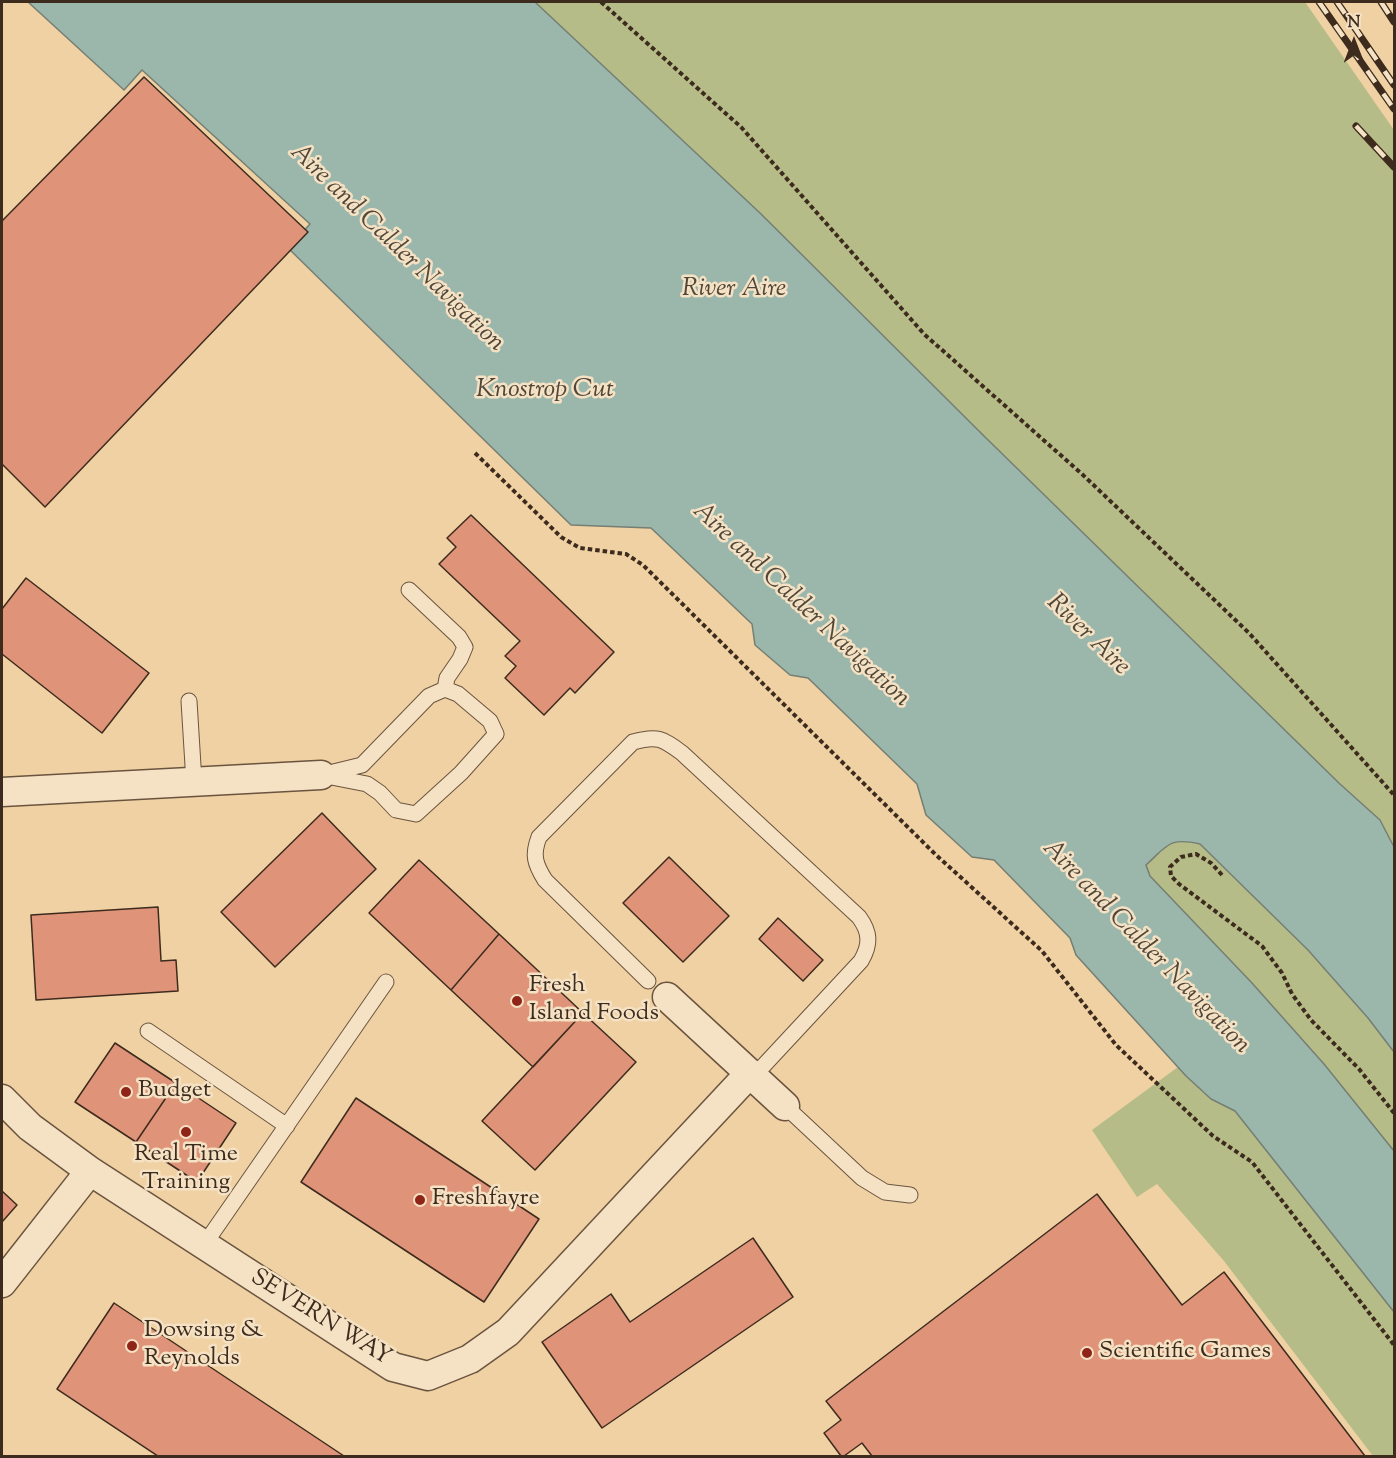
<!DOCTYPE html>
<style>
body{margin:0}
#map{position:relative;width:1396px;height:1458px;overflow:hidden;background:#f0d1a3;font-family:"Sorts Mill Goudy",serif}
canvas{display:block}
.frame{position:absolute;inset:0;border:3px solid #3d2b1e;pointer-events:none}
.north{position:absolute;left:1324px;top:12px;width:60px;height:60px;-webkit-text-stroke:4px #f5e1c3;paint-order:stroke;rotate:0deg;font-size:16px;font-weight:700;line-height:24px;text-align:center;color:#3d2b1e}
.north::after{content:'';display:block;margin:auto;width:21px;height:27px;background:#3d2b1e;clip-path:polygon(50% 0,100% 100%,50% 72%,0 100%)}
</style>
<div id="map">
<canvas width="1396" height="1458"></canvas>
<div class="frame"></div>
<div class="north">N</div>
</div>
<script>
const g = document.querySelector('canvas').getContext('2d');
g.lineJoin = 'round';
function fillPath(path, color) { g.fillStyle = color; g.fill(path, 'evenodd'); }
function trace(path, color, width, dash) { g.strokeStyle = color; g.lineWidth = width; g.lineCap = dash ? 'butt' : 'round'; g.setLineDash(dash || []); g.stroke(path); }
function label(font, color, halo, rows, align = 'center') {
  g.font = font + ' "Sorts Mill Goudy",serif'; g.lineWidth = 5; g.setLineDash([]); g.textBaseline = 'middle'; g.strokeStyle = halo; g.fillStyle = color; for (const [text, x, y, turn = 0] of rows) {
    g.save(); g.translate(x, y); g.rotate((+turn || 0) * Math.PI / 180); g.textAlign = isNaN(turn) ? turn : align; if (halo) g.strokeText(text, 0, 0); g.fillText(text, 0, 0); g.restore();
  }
}
fillPath(new Path2D(`
 M535,2H1305L1394,130V847L1380,820L1340,784L985,437L760,213Z
 M1173,841H1185L1200,844L1308,950L1368,1018L1394,1052V1151L1324,1064L1252,983L1150,876L1146,865Z
 M1178,1067L1211,1099L1235,1111L1394,1312V1456H1373L1224,1261L1157,1184L1137,1197L1092,1130Z`), '#b6bc88');
const water = new Path2D(`
 M28,2H535L760,213L985,437L1340,784L1380,820L1394,847V1052L1368,1018L1308,950L1200,844C1169,837 1168,845 1146,865L1150,876L1252,983L1324,1064L1394,1151V1312L1235,1111L1211,1099L1186,1076L1076,955L1070,938L994,860L972,857L926,815L917,784L808,678L790,675L755,645L752,624L651,528L571,525L288,248L310,224L142,70L124,90Z`);
fillPath(water, '#9bb6ab');
trace(water, '#757e73', 1.5);
const building = new Path2D(`
 M144,77L308,232L45,507L2,464V221Z
 M471,515L614,652L575,693L570,688L544,715L505,678L516,666L505,656L520,641L439,564L456,547L447,538Z
 M26,578L149,673L102,733L2,654V609Z
 M322,813L376,869L275,967L221,912Z
 M669,857L729,916L683,962L623,903Z
 M419,860L499,934L451,990L369,913Z
 M158,907L161,961L176,960L178,991L36,1000L31,915Z
 M778,918L823,960L803,981L759,939Z
 M499,934L583,1013L533,1067L451,990Z
 M583,1013L636,1062L535,1170L482,1121Z
 M115,1043L176,1083L136,1142L75,1102Z
 M176,1083L236,1123L197,1182L136,1142Z
 M356,1098L539,1219L484,1302L301,1182Z
 M2,1191L17,1205L2,1222Z
 M1097,1194L1182,1305L1224,1272L1365,1456H872L862,1443L844,1456H841L824,1433L841,1420L826,1401Z
 M753,1238L793,1297L602,1428L542,1342L611,1294L630,1322Z
 M114,1303L344,1456H158L57,1389Z`);
fillPath(building, '#df9378');
trace(building, '#3d2b1e', 1.5);
const service = new Path2D(`
 M409,590L459,637L465,647L460,659L447,678L445,689
 M445,689L458,694L490,721L496,734L461,773L416,814L396,810L380,793L367,784L321,775L362,765L429,696Z
 M189,701L194,782
 M648,981L545,880C535,864 532,855 539,837L633,742C658,735 663,739 682,753L859,917C870,932 871,944 861,961L753,1077
 M148,1031L287,1126
 M785,1106L862,1178L885,1192L910,1195
 M204,1245L386,982`);
const minor = new Path2D(`
 M2,792L321,775
 M667,997L785,1106
 M2,1099L30,1127L90,1171L393,1367L428,1376L470,1359L508,1332L750,1073
 M2,1283L90,1171`);
trace(service, '#6a543f', 17);
trace(minor, '#6a543f', 31);
trace(new Path2D(`
 M601,2L741,127L924,334L1083,475L1249,633L1394,795
 M475,453L561,537L580,548L626,554L643,565L935,854L1042,951L1116,1045L1213,1136L1252,1162L1394,1345
 M1222,875L1211,863L1196,854L1181,857L1170,867L1171,876L1179,884L1262,946L1282,973L1292,994L1311,1020L1359,1069L1394,1113`), '#3d2b1e', 4, [4.5, 3]);
trace(service, '#f5e1c3', 15);
trace(minor, '#f5e1c3', 28);
const rail = new Path2D(`
 M1319,2L1394,109
 M1337,2L1394,85
 M1381,2L1394,22
 M1356,126L1394,167`);
trace(rail, '#3d2b1e', 7);
trace(rail, '#f5e1c3', 4.5, [14]);
for (const [x, y, r, color] of [
 [517,1001,6,"#8f2418"],
 [126,1092,6,"#8f2418"],
 [186,1132,6,"#8f2418"],
 [420,1200,6,"#8f2418"],
 [132,1346,6,"#8f2418"],
 [1087,1353,6,"#8f2418"]
]) { const dot = new Path2D(); dot.arc(x, y, r, 0, 2 * Math.PI); g.fillStyle = color; g.fill(dot); trace(dot, '#f5e1c3', 2); }
label('24px', '#3d2b1e', '#f5e1c3', [
 ["Fresh",529,987],
 ["Island Foods",529,1015],
 ["Budget",138,1092],
 ["Real Time",186,1156,"center"],
 ["Training",186,1184,"center"],
 ["Freshfayre",432,1200],
 ["Dowsing &",144,1332],
 ["Reynolds",144,1360],
 ["Scientific Games",1099,1353]
], 'left');
label('24px', '#3d2b1e', '#f5e1c3', [
 ["SEVERN WAY",320,1319,32]
]);
label('italic 26px', '#50473a', '#f5e1c3', [
 ["Aire and Calder Navigation",396,249,44],
 ["River Aire",734,291],
 ["Knostrop Cut",545,392],
 ["Aire and Calder Navigation",800,606,43],
 ["River Aire",1087,636,44],
 ["Aire and Calder Navigation",1145,948,46]
]);
</script>
